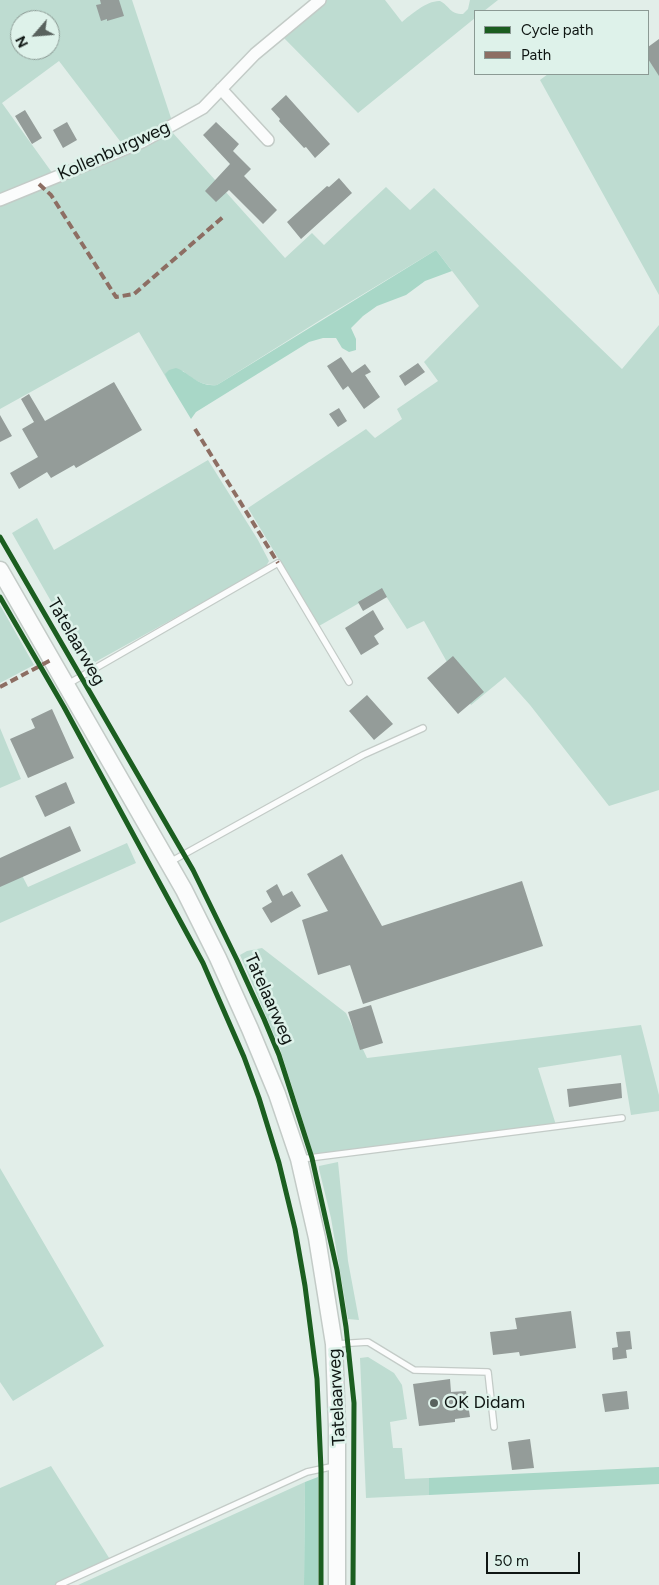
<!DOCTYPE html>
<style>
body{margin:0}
#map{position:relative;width:659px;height:1585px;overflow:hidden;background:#e2eee9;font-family:Figtree,sans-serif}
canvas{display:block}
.legend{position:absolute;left:474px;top:10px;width:175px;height:65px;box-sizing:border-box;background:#def2ea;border:1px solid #8b9a94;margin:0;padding:6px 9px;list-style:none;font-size:15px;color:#0f1613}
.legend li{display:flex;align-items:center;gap:10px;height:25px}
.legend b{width:25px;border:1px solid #8b9a94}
.north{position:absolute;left:10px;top:10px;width:50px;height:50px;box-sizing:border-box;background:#def2ea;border:1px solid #8b9a94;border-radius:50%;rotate:243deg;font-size:14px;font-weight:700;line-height:20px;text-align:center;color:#0f1613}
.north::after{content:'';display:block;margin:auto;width:18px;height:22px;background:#59625e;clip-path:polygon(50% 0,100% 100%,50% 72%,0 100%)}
.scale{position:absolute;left:486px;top:1552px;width:94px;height:22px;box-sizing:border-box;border:2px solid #0f1613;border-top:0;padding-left:6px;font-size:15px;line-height:18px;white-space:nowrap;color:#0f1613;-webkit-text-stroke:4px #def2ea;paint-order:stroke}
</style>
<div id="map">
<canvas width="659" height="1585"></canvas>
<ul class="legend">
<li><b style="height:6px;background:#1b5e20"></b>Cycle path</li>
<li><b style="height:6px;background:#8d6e63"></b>Path</li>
</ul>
<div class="north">N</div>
<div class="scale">50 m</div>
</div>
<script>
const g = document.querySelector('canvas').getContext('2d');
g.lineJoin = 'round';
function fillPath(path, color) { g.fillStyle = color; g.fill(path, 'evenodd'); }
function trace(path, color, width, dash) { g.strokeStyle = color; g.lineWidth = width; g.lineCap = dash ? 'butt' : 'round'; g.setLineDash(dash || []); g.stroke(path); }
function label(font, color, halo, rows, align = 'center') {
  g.font = font + ' Figtree,sans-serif'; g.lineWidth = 5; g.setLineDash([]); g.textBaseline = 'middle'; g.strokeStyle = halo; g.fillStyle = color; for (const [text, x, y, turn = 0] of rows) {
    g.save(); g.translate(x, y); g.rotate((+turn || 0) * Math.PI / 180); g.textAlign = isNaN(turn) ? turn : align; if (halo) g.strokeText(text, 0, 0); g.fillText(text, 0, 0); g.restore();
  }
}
fillPath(new Path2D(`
 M0,0H132L172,121L167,125L123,145L59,61L2,103L53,174L0,197ZM20,20H50V50H20Z
 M323,0H385L402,22C410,15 428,0 440,1C450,6 449,14 463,14L468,9L470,0H498L484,11H475V18L358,113L281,35Z
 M648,59L659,75V295L540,80L548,74H648Z
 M172,132L285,258L312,233L324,245L386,187L410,210L434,188L622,369L659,325V790L609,806L530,705L505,677L471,705L424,621L407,629L382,590L319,626L248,508L366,429L375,438L402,419L397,409L438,381L424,362L479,306L436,250L322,319L217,385C202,386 194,380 183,371L166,374L168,381L139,332L0,409V205Z
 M208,460L258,540L269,561L265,568L88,666L12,533L37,518L54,550Z
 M0,605L34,665L0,683Z
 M0,728L21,779L0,788Z
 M127,843L136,863L0,923V866L14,860L28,887Z
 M262,948L346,1013L367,1058L641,1025L659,1095V1111L631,1115L621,1055L538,1068L556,1125L315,1154L313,1153L280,1049L240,955L247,951Z
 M338,1162L348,1261L359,1320L348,1319L331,1218L319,1169V1166Z
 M0,1168L104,1346L13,1401L0,1382Z
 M368,1357L394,1373L402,1385L407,1419L390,1422L393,1448H402L405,1479L429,1478V1495L366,1498L360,1358Z
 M51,1466L111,1561L59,1585H0V1488Z
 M305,1482L304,1585H78Z`), '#bedcd1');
fillPath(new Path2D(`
 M436,250L452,271L425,281L406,295L377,306L363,316L351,328L356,339V350L349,352L342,348L336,338H323L309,342L196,412L191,419L168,381L165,374L169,370L176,368C192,374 197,387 217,385Z
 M659,1467V1484L429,1495V1478Z
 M318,1477V1585H304L305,1482Z`), '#a8d7c7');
fillPath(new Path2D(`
 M100,0H119L124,16L107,21V19L101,21L96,5L101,4Z
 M659,39V76L648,59V47Z
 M286,95L330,144L315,158L306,147L304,148L279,121L280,119L271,109Z
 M25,110L42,138L32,144L15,116Z
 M67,122L77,140L63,148L53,130Z
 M216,122L239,144L233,151L251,169L244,176L277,210L263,224L229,190L216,202L205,191L230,164L203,135Z
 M339,178L352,193L301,239L287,222L327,186L329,187Z
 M341,357L352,373L365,364L371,372L365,375L380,397L364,409L348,386L343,390L327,366Z
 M418,363L425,372L405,386L399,376Z
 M114,382L142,430L76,468L74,465L51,478L47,472L19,489L10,473L38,457L22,429L34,422L21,399L29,394L45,421Z
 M339,408L347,421L338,427L329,414Z
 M0,415L12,436L0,442Z
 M382,588L387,597L363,611L358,602Z
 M373,610L384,629L374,636L379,644L361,655L345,628Z
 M453,656L484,692L458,714L427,678Z
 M367,695L393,724L374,740L349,711Z
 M52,709L74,758L28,778L10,739L35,728L31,719Z
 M66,782L75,803L45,817L35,796Z
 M70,826L81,851L0,887V858Z
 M342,854L382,926L522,881L543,946L363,1004L350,965L318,975L302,920L328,911L307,874Z
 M277,884L283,896L292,891L301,906L271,923L262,908L272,902L266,891Z
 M371,1005L383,1043L360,1050L348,1012Z
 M621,1083L622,1098L569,1107L567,1089Z
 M571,1311L576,1348L520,1356L519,1352L493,1355L490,1332L517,1329L515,1318Z
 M630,1331L632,1349L626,1350L627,1358L613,1360L612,1348L618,1347L616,1332Z
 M450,1379L451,1392L466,1391L470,1417L455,1419V1422L419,1426L413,1384Z
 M627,1391L629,1409L605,1412L602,1394Z
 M530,1439L534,1468L512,1470L508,1442Z`), '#949c99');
const lane = new Path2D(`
 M68,684L278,563L349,682
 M170,862L363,755L423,728
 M301,1159L622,1118
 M336,1344L368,1342L414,1370L488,1372L494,1427
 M59,1585L307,1472L335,1466`);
const street = new Path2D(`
 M221,89L268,140
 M0,200L142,142L203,108L255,54L320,0`);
const secondary = new Path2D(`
 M0,570L184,890L218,958L250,1029L277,1094L299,1159L317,1238L334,1344L337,1427V1585`);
trace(lane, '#c3cbc7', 8);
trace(street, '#c3cbc7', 14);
trace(secondary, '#c3cbc7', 19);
trace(lane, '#fbfcfc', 5.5);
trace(street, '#fbfcfc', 11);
trace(secondary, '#fbfcfc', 16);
trace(new Path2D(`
 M39,184L51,195L116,297L134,294L223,217
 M195,429L278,563
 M0,687L51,660`), '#8d6e63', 4, [8, 4]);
trace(new Path2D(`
 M0,537L193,870L237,960L264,1019L279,1055L312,1158L318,1185L337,1270L346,1327L354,1403L353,1585
 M0,597L64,707L203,963L244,1057L259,1098L279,1163L295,1229L305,1286L317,1379L321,1469V1585`), '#1b5e20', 5);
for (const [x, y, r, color] of [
 [434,1403,5,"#59625e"]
]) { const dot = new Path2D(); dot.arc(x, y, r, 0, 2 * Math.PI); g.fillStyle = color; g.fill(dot); trace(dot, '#def2ea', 2); }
label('18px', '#0f1613', '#def2ea', [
 ["Kollenburgweg",114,151,-24],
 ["Tatelaarweg",76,642,60],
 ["Tatelaarweg",269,999,66],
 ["Tatelaarweg",337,1397,-93]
]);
label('18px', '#0f1613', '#def2ea', [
 ["OK Didam",444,1403]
], 'left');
</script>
